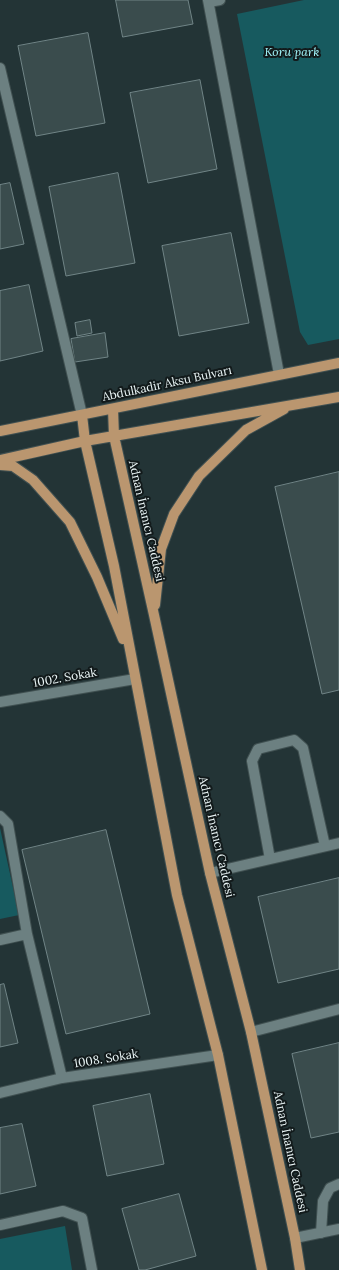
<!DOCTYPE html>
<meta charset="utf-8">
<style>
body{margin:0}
canvas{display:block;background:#233436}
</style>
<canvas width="339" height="1270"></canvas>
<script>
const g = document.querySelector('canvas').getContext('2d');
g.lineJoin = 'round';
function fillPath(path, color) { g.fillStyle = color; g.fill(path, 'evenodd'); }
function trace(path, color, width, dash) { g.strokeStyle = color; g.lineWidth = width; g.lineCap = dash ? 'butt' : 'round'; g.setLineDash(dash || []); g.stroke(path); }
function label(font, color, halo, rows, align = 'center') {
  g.font = font + ' Lora,serif'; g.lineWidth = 4; g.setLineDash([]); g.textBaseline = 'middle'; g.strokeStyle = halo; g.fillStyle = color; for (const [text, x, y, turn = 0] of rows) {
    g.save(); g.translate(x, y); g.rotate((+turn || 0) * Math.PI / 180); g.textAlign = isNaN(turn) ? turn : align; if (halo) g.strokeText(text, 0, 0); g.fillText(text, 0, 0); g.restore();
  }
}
fillPath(new Path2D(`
 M304,0H339V339L308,345L300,332L237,14Z
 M0,828L19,915L0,919Z
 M65,1226L72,1270H0V1239Z`), '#175a5f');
const building = new Path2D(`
 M116,0H188L193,24L123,37Z
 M88,33L105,123L36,136L18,46Z
 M200,80L217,169L148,183L130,93Z
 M118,173L135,263L66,276L49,187Z
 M10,183L24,244L0,249V185Z
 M231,233L249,323L179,336L162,246Z
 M29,285L43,351L0,361V291Z
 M90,320L92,333L77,336L75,323Z
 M105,333L108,357L75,362L71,339Z
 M339,472V690L322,694L275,487Z
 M106,830L150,1014L66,1034L22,850Z
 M339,878V969L278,983L258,897Z
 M4,984L18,1043L0,1047V985Z
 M339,1043V1132L311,1138L292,1054Z
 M150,1094L164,1164L107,1176L93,1106Z
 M22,1124L36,1186L0,1194V1128Z
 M179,1194L196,1256L145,1270H139L122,1209Z`);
fillPath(building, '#3a4c4d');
trace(building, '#708486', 1);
const minor = new Path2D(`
 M208,0L279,374
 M209,2L220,0
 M0,68L82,415
 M0,702L135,679
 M0,816L8,824L27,934L0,940
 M270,859L252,761L258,749L294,740L303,748L325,846
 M210,873L339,843
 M27,934L62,1078
 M251,1032L339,1009
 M0,1093L62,1078L218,1055
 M0,1225L63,1211L82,1218L92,1270
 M321,1233L323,1201L330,1188L339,1184
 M295,1238L339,1229`);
const major = new Path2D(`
 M113,409L114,436L154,615L210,873L251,1032L295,1238L300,1270
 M82,415L85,441L114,566L177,895L218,1055L262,1270
 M0,431L339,363
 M0,460L85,441L339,397
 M0,465L13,466L33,480L70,522L97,577L123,639
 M155,605L161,549L174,514L199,476L246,430L284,409`);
trace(minor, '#405051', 12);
trace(major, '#405051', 12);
trace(minor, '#6c8081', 10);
trace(major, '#ba966f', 10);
label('italic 12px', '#a1f6fb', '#121a1b', [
 ["Koru park",292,53]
]);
label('12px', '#eaf5f6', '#121a1b', [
 ["Abdulkadir Aksu Bulvarı",167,384,-12],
 ["Adnan İnanıcı Caddesi",146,521,77],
 ["1002. Sokak",65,678,-10],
 ["Adnan İnanıcı Caddesi",216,837,77],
 ["1008. Sokak",106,1059,-9],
 ["Adnan İnanıcı Caddesi",290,1152,78]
]);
</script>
